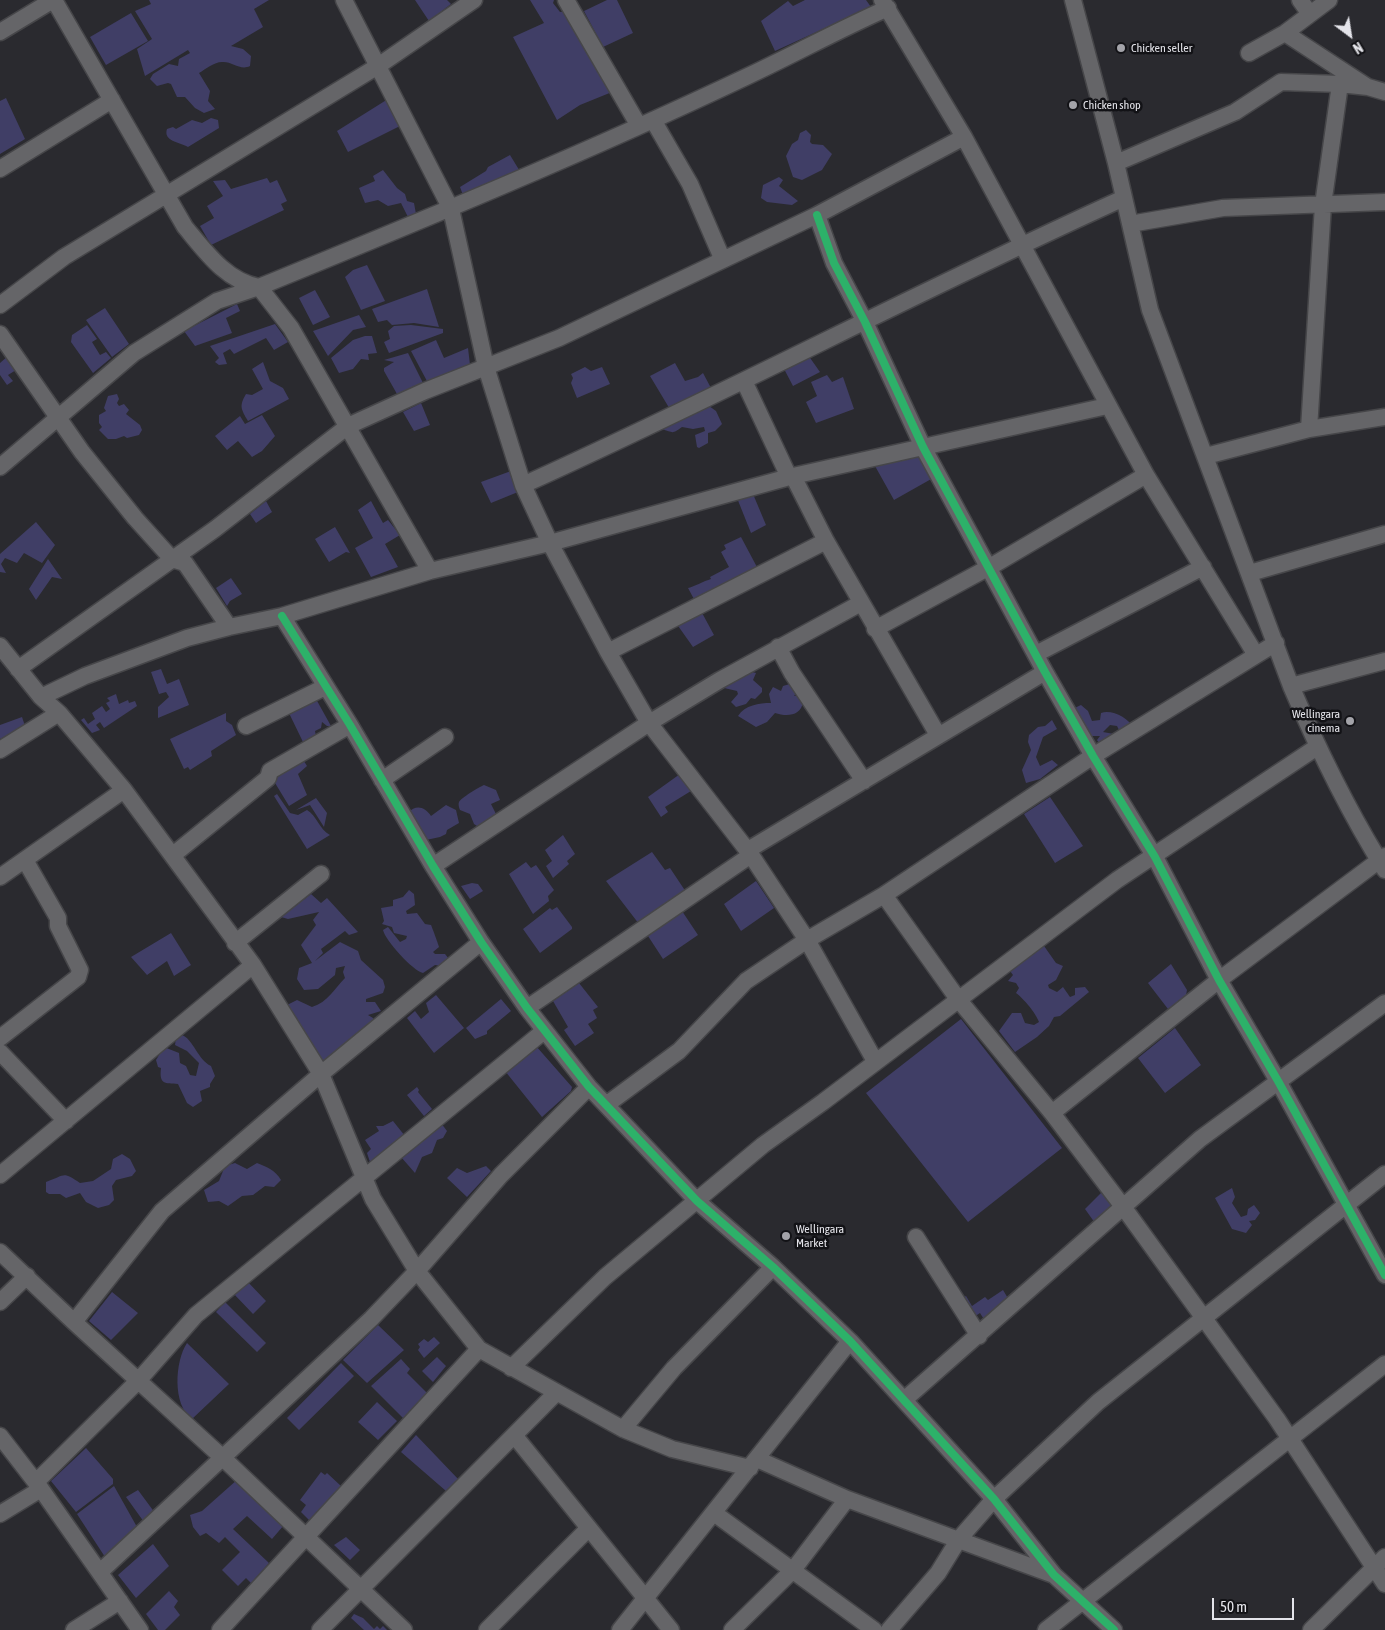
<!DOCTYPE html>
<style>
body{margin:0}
#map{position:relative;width:1385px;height:1630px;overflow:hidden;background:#2a2a2f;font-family:"Asap Condensed",sans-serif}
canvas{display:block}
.north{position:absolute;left:1325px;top:10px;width:50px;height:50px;-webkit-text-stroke:4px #121216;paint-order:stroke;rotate:149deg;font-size:14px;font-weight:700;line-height:20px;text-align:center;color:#e4e4ea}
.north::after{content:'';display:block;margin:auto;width:18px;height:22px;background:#e4e4ea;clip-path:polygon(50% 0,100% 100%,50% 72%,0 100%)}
.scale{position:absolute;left:1212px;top:1598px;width:82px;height:22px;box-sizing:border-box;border:2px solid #e4e4ea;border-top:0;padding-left:6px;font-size:15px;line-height:18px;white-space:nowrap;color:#e4e4ea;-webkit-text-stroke:4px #121216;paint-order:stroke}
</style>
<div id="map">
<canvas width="1385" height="1630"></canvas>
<div class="north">N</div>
<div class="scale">50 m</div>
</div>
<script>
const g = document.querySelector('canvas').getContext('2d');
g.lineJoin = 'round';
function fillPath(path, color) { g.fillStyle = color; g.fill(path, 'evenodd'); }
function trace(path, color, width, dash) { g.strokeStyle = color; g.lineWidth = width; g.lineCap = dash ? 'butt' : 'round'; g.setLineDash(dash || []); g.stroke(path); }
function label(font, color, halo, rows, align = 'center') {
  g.font = font + ' "Asap Condensed",sans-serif'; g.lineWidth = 5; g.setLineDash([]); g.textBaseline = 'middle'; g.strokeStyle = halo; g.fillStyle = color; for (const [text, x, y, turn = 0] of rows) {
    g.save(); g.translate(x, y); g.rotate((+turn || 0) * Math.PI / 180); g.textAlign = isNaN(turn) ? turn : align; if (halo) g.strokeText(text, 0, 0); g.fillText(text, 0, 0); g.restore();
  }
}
fillPath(new Path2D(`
 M149,0H269L254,9L263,27L231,46L243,49L251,56L250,66C240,71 232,61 222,62C214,62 206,69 199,73L210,91L208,101L215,109L204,113L195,108L185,97H177L171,84L168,83L157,86L150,79L153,74L169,64L178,66L179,59L190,53L188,50L145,76L137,49L152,39L135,11L151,4Z
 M415,0H447L451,4L429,21Z
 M530,0H554L553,3L560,12L567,11L612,92L580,105L557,120L513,37L544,23Z
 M607,0H617L633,33L603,47L584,11Z
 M805,0H866L871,7L775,51L761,21L788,1L793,6Z
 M131,13L148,41L106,65L90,37Z
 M6,98L25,139L0,154V101Z
 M388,99L402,125L348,152L337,131Z
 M211,118L218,120L219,128L188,147C179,142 163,141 167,129L173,127L176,129L192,120L202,123Z
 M806,130L811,135L810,142L812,144L823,145L832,154L822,170L802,180L793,177L786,156L792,144L798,140L800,133Z
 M510,155L521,173L464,198L460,187L486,171L488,167Z
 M383,170L397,188L405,194L407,201L414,203L416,214L408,217L401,203L388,206L378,200L365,203L359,188L375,181L373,176Z
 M779,177L783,180L779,186L798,201L792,205L767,202L761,198L763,185Z
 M267,178L270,183L277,180L287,201L281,204L284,210L211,245L200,226L214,218L207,206L223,196L213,181L225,180L231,189Z
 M367,265L385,301L361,310L345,277L353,270Z
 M427,289L439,327L414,323L392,325L387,320L378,322L372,309Z
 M315,290L330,317L313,325L299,298Z
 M237,304L240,311L226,318L232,333L195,346L184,331Z
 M105,308L129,344L112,357L86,320Z
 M359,315L366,327L353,330L328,356L313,331Z
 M275,324L288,342L274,350L266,338L234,354L230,349L223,353L227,364L219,365L215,362L219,358L210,346Z
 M87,325L97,339L92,342L100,355L106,352L111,358L93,373L71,342L72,335Z
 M411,325L443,329V333L389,353L384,342L390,339L388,331L394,326Z
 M365,336H372L377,353L368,354L369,360L361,359L353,369L339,373L331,358L353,340Z
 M436,340L444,358L468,348L470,365L428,383L411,351Z
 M408,353L424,385L380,404L397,394L384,371V368L394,362L384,360Z
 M808,355L820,372L793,386L783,367Z
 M8,356L16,370L8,375L13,381L7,385L0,375V363Z
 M263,362L270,381L283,388L289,399L248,421C241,409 239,406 246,394L252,395L263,389L252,369Z
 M675,363L685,381L698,377L703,373L711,388L709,406L716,411L722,424L715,431L708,433V443L699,448L697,447L695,435L705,431L704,427L693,429L682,427C671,435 674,432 661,429L671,411L650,376Z
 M585,367L591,371L602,367L610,384L577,398L571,383L573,378L571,374Z
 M827,375L832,382L843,377L854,409L816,423L806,402L817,396L811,382Z
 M117,394L119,399L117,403L119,406L124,404L129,410L126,414L140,425L142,430L139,435L127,438L124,436L116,439H108L99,430L102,427L99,423V415L106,411L104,408L108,396Z
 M421,403L430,425L414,431L403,412Z
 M262,415L275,436L262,451L252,457L238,441L227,450L215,436L240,416L245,424Z
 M920,454L933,478L894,500L875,466Z
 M511,471L518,492L491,503L481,482Z
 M753,494L766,525L751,533L737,498Z
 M266,501L272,512L256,523L250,514Z
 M371,501L383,523L388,520L400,535L385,544L398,567L371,577L355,548L373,538L358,510Z
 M36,522L55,545L42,563L24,553L17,563L5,558L1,564L6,573L0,572V554Z
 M335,527L350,553L346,552L329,562L315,539Z
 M741,537L758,569L695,601L688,588C693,587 704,581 711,579L710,577L729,567L721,552L726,549L724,545Z
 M48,559L62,579L52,577L36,600L29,589Z
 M231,578L242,594L230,601L227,606L216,588Z
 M701,611L714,635L693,647L676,623Z
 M161,669L167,684L179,679L189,705L158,718V707L169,697L166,692L159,694L151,672Z
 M749,671L756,673L753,680L762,688V692L755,699L751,698L746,704L736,707L731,702L738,694L737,691L720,687Z
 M793,683L797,692L794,696L800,695L803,702C801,716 787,717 775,713L767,722L756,727L738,716C745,705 759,703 771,703L769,694L773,687L781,691L783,686Z
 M116,694L119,704L128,700L129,703L135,701L137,706L104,728L100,722L96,725L100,730L92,733L81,720L84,718L88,724L95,719L92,713L102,706L106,712L110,709L106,703L110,701L107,698Z
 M316,699L331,726H327L322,722L321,728L315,731L316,736L303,742L288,711Z
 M1081,705L1088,711L1092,721L1100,720L1101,713C1112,709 1128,718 1134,728L1120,732L1117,726L1110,725L1103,732L1114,734L1099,743L1097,740L1100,736H1088L1066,712Z
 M226,713V721L232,725L236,735L211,751L212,756L190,770L188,767L184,769L170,739Z
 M22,717L26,729L9,739L6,736L0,739V725Z
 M1052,720L1057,729L1043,737L1036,757L1040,766L1052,760L1058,765L1040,779L1026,783L1022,770L1031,750L1028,742L1029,735L1038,727L1045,726Z
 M302,758L307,766L298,774L307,795L289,806L272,778Z
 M680,774L691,791L665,807L668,812L661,817L648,797Z
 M484,785L496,790L500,800L491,804L497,816L480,828L474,824L470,814L460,810C459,808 458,804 459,802C461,798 479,787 484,785Z
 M277,794L290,813L298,815L307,810C317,816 319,829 330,835L307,849L274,796Z
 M1050,797L1083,846L1055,863L1024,814Z
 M316,798L327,813L324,827L310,805L296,810Z
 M446,805L456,810L459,823L447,830L446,834L440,837L426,840L408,813C416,804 425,807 431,816Z
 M563,835L575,854L567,861L569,864L553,878L546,866L552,861L545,850Z
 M652,852L665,870L670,868L686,892L639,924L606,881Z
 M526,862L531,868L536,865L554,890L548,896L549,901L533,914L509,874Z
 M756,881L774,908L741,931L724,904Z
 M472,883L478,884L483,891L470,899L461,886Z
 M409,890L414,894L415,905L406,911L407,914L417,913L425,924L431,925C432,927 439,946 439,947L433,952L435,954H445L449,959L442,966L435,965L423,973C413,971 385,940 383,930L388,927L400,942L406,939L407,936L394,933L392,927L382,924L384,921L381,908L393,906V900L403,897Z
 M311,894L321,903L327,898L358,932L349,935L345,931L321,949L323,953L315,961L340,942L358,951L361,960L383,980L385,987L383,993L366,999V1002H375L381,1011L368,1015L373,1018L374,1022L324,1064L285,1006L297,1000L312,1007C328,1002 334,989 345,978L343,972L345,966L336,968L335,975L318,989L304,990L297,979L299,968L312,963L301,945L316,925L313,920L319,912L288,919L281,917Z
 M557,907L572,927V929L540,953L523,929L550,908L552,910Z
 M682,911L698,935L663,959L648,936Z
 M171,933L191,965L174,976L167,961L147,975L131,957Z
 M1044,946L1056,963L1063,966L1056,980L1048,985L1049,988L1057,992L1063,987L1070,997L1075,995V988L1085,987L1089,992L1060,1016L1054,1017L1049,1026L1037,1037L1015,1052L999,1031L1012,1013H1021L1025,1023L1034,1025L1039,1022C1036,1013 1023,998 1016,993L1019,988L1016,983L1008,981L1013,975L1010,971Z
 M1171,964L1187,990L1186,995L1168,1009L1148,983Z
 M579,983L598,1007L593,1010L597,1018L588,1024L594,1033L575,1046L564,1030L568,1027L553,1001Z
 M436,995L464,1028L434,1053L407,1018L415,1011L421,1019L429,1012L426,1003Z
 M501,999L511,1011L487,1031V1034L475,1039L466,1028Z
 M961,1019L1062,1148L968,1222L866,1093Z
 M1175,1028L1201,1065L1165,1093L1138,1058Z
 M182,1035C193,1039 198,1060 211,1066L215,1076L210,1084V1087L200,1091L202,1101L193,1107L187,1103L178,1084C165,1083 159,1085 161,1068L158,1067L156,1060L164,1047L179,1053L180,1063L186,1066L190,1075L196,1076L199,1063L187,1051L175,1045L176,1038Z
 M536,1046L572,1087L571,1091L542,1117L505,1071Z
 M417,1087L419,1090L418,1092L432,1109L424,1116L407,1095Z
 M393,1121L405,1136L371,1165L367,1153L371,1149L365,1140L379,1131L376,1126H383Z
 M441,1123L447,1131L443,1138L437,1140L432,1153L422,1157L415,1173L401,1157Z
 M122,1154L130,1159L136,1171L132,1176L116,1180L112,1186L114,1200L109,1205L98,1208L86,1202L80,1193L66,1198L60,1194H49L46,1192V1182C66,1175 62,1171 80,1183L93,1181L111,1169L113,1159Z
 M235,1163L247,1169L257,1163C267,1167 275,1170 281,1180L274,1187L265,1186L253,1195L242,1196L228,1206L219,1201L208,1202L204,1190L219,1181L225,1166Z
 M486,1166L491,1171L467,1197L447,1178L457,1168L467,1173Z
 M1232,1188L1235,1197L1232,1203L1241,1217L1247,1215L1248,1209L1254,1205L1260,1213L1255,1220L1249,1221L1252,1225L1246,1233L1232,1229L1215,1198Z
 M1102,1192L1113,1206L1095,1223L1085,1209Z
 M246,1280L266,1301L253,1314L233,1293Z
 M1003,1290L1009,1300L985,1321L980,1313L974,1317L962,1298L966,1296L972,1306L985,1297L988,1300Z
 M112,1292L138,1313L111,1340L89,1321Z
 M225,1302L266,1343L257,1352L216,1312Z
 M378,1325L404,1350L367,1383L343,1360Z
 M434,1337L440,1343L424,1358L418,1350L420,1347L418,1344L424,1339L428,1342Z
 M187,1343L229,1384L192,1419C172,1405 175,1361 187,1343Z
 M437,1357L446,1366L433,1382L422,1371Z
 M401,1359L410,1369L407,1373L427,1393L403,1418L371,1386Z
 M341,1363L354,1376L299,1430L287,1418Z
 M377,1402L397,1421L378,1440L358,1422Z
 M416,1435L459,1480L446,1491L401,1452Z
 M86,1448L113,1479V1484L76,1512L51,1481Z
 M321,1472L325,1475L327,1473L341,1486L309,1520L301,1512L306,1505L300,1500Z
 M238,1479L284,1525L272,1539L247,1516L233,1529L269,1563L251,1583L246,1578L238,1586L222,1570L240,1552L225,1537L219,1543L206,1533L200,1536L193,1527L190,1515L202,1511Z
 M114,1486L137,1527L105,1557L77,1514Z
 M138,1490L155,1513L144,1522L126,1497Z
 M346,1537L360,1550L350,1560L334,1545Z
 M153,1544L169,1566L136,1598L118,1575Z
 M169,1591L178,1601L174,1607L180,1615L165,1630H158L146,1614Z
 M354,1614L363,1618L374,1629L377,1626L380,1629L383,1626L387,1630H364L351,1618Z`), '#403e66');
const minor = new Path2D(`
 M54,0L185,227C205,251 226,281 259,287L291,328L430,571
 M344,0L451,209L486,367L523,485L550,543L608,652L649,723L751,855L807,940L875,1061
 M566,0L639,126
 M882,0L964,137L1146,475L1256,655
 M1073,0L1116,163L1150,310L1291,686C1318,749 1348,811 1385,870
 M1300,0L1310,14
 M0,32L53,0
 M1285,33L1366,86
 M1249,53L1285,33L1329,0
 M653,120L690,184L722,258
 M1116,163L1235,112L1281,82L1340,84L1368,87L1385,92
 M0,169L112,100
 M817,215L834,263L865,322L923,447L1045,672L1093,756L1155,857L1219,980L1278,1081L1385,1275
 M1130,224L1223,208L1385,202
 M0,305L64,257L378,66L474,0
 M0,334L82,452L135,518L172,559L185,563L229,627
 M744,381L789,477
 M1309,429L1323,205L1340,84
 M1206,456L1309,429L1385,417
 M0,467L134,353L217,301L259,287C423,220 588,152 748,76C795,54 840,29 888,8
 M793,476L826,541L938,735
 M523,485C725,394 922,289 1124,198
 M1250,573L1385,534
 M282,616L350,725L433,866L481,942L527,1008L589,1087L697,1201L773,1267L850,1341L994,1499L1054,1575L1114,1630
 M875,629L995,564L1146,475
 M0,646L41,697L59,713L124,790L253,965L321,1074L373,1199L417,1271L479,1349L623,1429L672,1449L750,1468
 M778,647L792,673L864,781
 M608,652L826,541
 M1036,654L1203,567
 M18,669L215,529L348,426L425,391L559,338L817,215L964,137
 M1291,686L1385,661
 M41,697L85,676L187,638L229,627L282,616L430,571L550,543L793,476L1107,406
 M246,726L325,687
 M0,750L59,713
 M382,780L445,737
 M748,850L1045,672
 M173,855L268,778L270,771L350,725
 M433,866L649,723L720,680L861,603
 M0,877L124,790
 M884,895L958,999L1052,1113L1124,1208L1277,1419L1385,1584
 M235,943L321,874
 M527,1008L751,855
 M0,1038L78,977L80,970L58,926V918L25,860
 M0,1052L66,1121
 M606,1105L679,1051L746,981L807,940L884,895L1093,756L1276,643
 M1052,1113L1219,980L1385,856
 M0,1175L253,965
 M916,1237L979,1336
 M0,1252L74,1322L223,1458L404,1630
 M0,1302L27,1276
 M74,1322L162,1211L321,1074L481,942
 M511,1368L605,1277L763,1145L823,1102L1117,880L1317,747
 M904,1400L1200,1139L1385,1003
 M623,1429L674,1368L773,1267
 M514,1435L671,1630
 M0,1436L41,1489L140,1630
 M757,1459L847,1499L1054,1575
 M36,1482L138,1381L196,1315L544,1031
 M714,1513L874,1630
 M0,1514L41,1489
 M100,1572L371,1319L417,1271L501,1175L589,1087
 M74,1630L120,1601
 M220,1630L479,1349
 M320,1630L556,1393
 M487,1630L588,1529
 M620,1630L850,1341
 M732,1630L793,1570L847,1499
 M889,1630L938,1573L959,1539L994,1499L1098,1402L1385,1174
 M1046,1630L1385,1364
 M1311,1630L1385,1557`);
trace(minor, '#464649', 19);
trace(minor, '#656568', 16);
trace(new Path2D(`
 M817,215L834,263L865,322L923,447L1045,672L1093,756L1155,857L1219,980L1278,1081L1385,1275
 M282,616L350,725L433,866L481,942L527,1008L589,1087L697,1201L773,1267L850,1341L994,1499L1054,1575L1114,1630`), '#2db169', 8);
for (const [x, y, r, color] of [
 [1121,48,5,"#a3a3a9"],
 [1073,105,5,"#a3a3a9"],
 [1350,721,5,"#a3a3a9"],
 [786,1236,5,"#a3a3a9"]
]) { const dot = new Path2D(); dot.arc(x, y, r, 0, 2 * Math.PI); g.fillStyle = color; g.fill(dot); trace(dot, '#121216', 2); }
label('12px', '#e4e4ea', '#121216', [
 ["Chicken seller",1131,48],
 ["Chicken shop",1083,105],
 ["Wellingara",1340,714,"right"],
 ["cinema",1340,728,"right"],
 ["Wellingara",796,1229],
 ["Market",796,1243]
], 'left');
</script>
